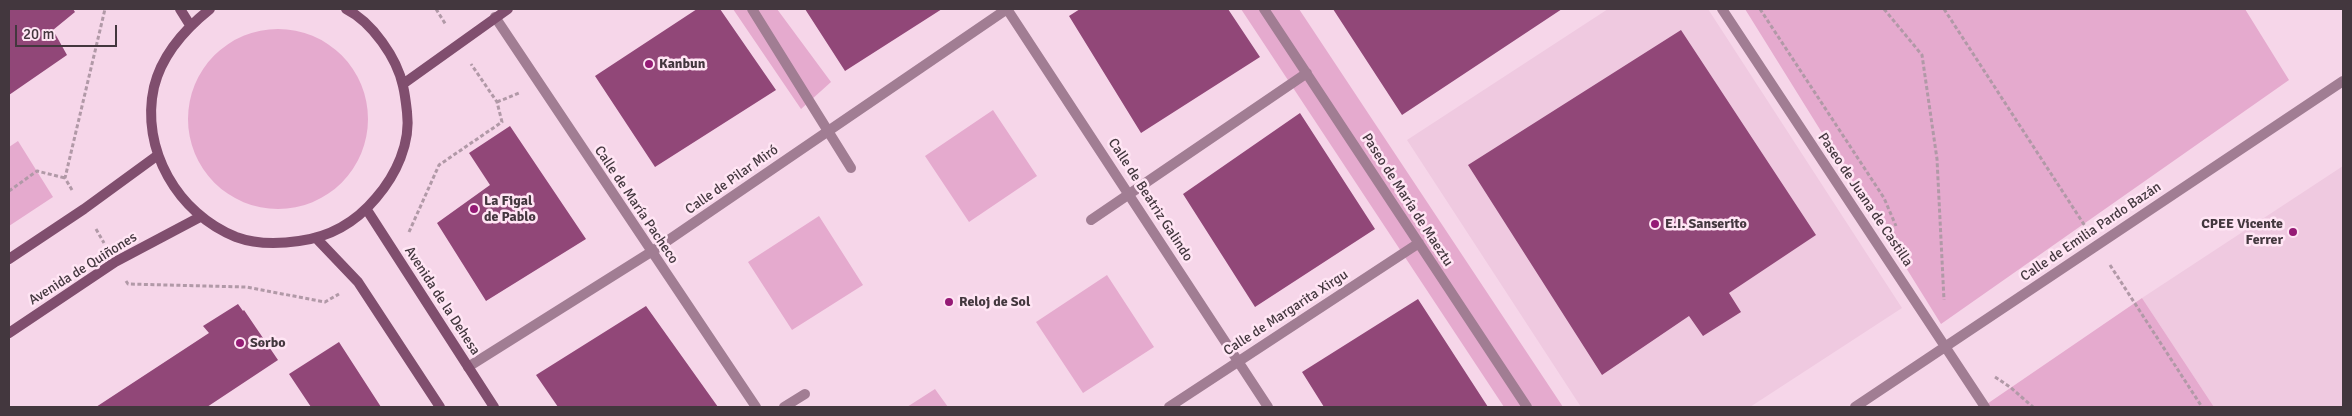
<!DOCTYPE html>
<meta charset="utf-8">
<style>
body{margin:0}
#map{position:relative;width:2352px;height:416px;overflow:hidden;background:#f6d6e9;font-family:Signika,sans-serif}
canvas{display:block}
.frame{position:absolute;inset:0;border:10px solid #43373e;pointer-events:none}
.scale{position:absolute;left:15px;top:25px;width:102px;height:22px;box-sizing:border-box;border:2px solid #43373e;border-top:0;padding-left:6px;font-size:15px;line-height:18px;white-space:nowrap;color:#43373e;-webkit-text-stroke:4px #ffe5f4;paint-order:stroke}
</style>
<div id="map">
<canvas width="2352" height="416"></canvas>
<div class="frame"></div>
<div class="scale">20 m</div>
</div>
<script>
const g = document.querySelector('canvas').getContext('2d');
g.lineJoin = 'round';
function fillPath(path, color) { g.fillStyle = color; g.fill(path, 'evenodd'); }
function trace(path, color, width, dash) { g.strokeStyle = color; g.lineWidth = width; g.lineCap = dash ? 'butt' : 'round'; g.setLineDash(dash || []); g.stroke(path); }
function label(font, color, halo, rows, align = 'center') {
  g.font = font + ' Signika,sans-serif'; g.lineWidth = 5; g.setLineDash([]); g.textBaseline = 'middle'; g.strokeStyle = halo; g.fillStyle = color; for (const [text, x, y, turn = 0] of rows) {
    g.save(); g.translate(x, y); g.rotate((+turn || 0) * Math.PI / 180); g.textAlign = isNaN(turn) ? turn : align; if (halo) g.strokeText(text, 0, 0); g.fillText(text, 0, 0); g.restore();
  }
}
fillPath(new Path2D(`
 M1608,9H1708L1902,308L1750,407H1581L1407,140Z
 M2343,166V407H2214L2142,298Z`), '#efc9e0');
fillPath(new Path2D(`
 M733,9H777L831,82L801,109Z
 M1241,9H1299L1563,407H1504Z
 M1745,9H2245L2289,80L1941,324Z
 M188 119a90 90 0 1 1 180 0a90 90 0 1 1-180 0Z
 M993,110L1037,176L969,222L925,156Z
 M18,141L53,197L9,226V147Z
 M819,216L863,285L792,330L748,262Z
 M1107,275L1154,347L1083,393L1036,322Z
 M2142,298L2214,407H1985L1984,406Z
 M935,389L948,407H907Z`), '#e5aace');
fillPath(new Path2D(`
 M9,9H73L75,12L53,30L67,55L9,95Z
 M697,9H720L776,90L655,167L595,76Z
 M805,9H942L845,71Z
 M1080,9H1228L1260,57L1141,133L1069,16Z
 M1333,9H1562L1402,115Z
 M1681,30L1816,235L1729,293L1741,312L1703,336L1689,316L1602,375L1468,165Z
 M1300,113L1375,229L1255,307L1183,194Z
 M510,126L586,239L486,301L437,223L490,185L469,153Z
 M1418,299L1488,407H1324L1302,372Z
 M238,304L243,311L244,310L278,360L207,407H96L209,333L203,326Z
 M646,306L718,407H558L536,375Z
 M339,342L381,407H311L289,374Z`), '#914778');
trace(new Path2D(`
 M436,9L446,25
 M1760,9L1884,198L1896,226
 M1884,9L1922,55L1937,159L1944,300
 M1944,9L2085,226
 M497,102L519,93
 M72,190L65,178L105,9
 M9,191L37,171L65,178
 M96,229L104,243
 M409,232L439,165L502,122L497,102L471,64
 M2110,265L2202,407
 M126,281L128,284L246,287L325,302L339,294
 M1995,377L2010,387L2033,407`), '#b199a7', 3, [4, 2.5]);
trace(new Path2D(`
 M752,9L851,168
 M1007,9L1268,407
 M1264,9L1527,407
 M1722,9L1985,407
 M495,17L756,407
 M1091,220L1307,73
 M468,367L651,252L1007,9
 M784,407L805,394
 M1169,407L1419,243
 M1855,407L2343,81`), '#a17d93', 10);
trace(new Path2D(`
 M180,9L190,25
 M210,9C185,29 162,54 154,87C140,149 178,214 236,237C255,244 279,244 299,241C330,237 356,222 376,198C396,175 411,143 407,112C406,103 405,94 403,86C397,58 372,22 346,9
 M403,84L508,9
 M367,210L494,407
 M317,239L358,282L440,407
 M9,259L84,209L158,155
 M9,333L115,262L200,217`), '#804e6e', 10);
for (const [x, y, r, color] of [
 [649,64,5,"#951a75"],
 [474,209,5,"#951a75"],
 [1655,224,5,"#951a75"],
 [2293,232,5,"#951a75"],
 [949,302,5,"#951a75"],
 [240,343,5,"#951a75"]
]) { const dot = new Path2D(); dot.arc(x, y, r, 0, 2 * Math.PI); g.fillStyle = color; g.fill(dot); trace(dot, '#ffe5f4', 2); }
label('bold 14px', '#43373e', '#ffe5f4', [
 ["Kanbun",659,64],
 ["La Figal",484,201],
 ["de Pablo",484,217],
 ["E.I. Sanserito",1665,224],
 ["CPEE Vicente",2283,224,"right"],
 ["Ferrer",2283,240,"right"],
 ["Reloj de Sol",959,302],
 ["Sorbo",250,343]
], 'left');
label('14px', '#43373e', '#ffe5f4', [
 ["Calle de Pilar Miró",732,180,-35],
 ["Calle de Beatriz Galindo",1150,200,57],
 ["Paseo de María de Maeztu",1407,200,57],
 ["Paseo de Juana de Castilla",1865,200,56],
 ["Calle de María Pacheco",636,205,56],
 ["Calle de Emilia Pardo Bazán",2091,232,-34],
 ["Avenida de Quiñones",83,269,-32],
 ["Avenida de la Dehesa",442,301,57],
 ["Calle de Margarita Xirgu",1286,313,-33]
]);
</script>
